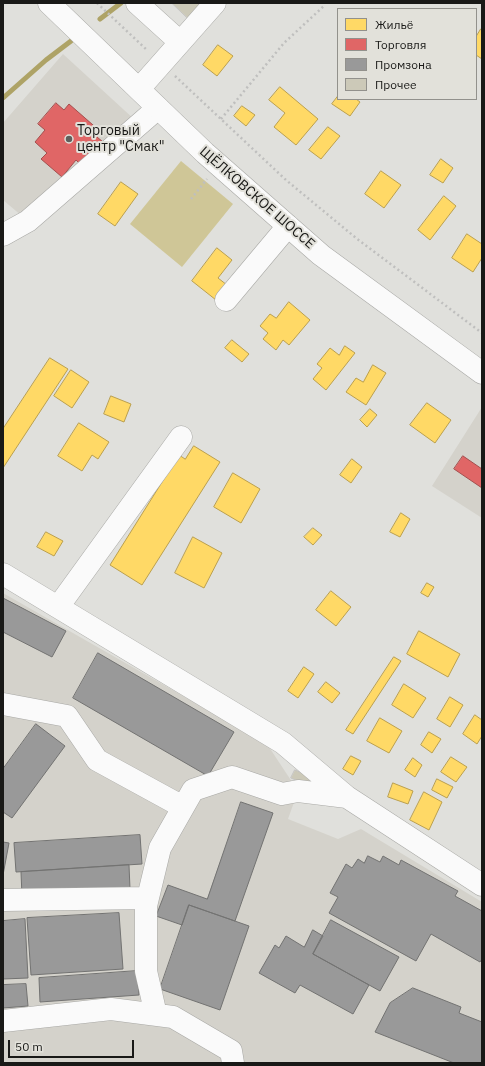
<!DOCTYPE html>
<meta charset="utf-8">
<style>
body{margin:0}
#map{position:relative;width:485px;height:1066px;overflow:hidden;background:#e0e0dc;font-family:"IBM Plex Sans",sans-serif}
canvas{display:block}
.frame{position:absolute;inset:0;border:4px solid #191917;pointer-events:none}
.legend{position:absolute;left:337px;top:8px;width:140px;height:92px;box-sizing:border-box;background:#e2e1da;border:1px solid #92918c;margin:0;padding:5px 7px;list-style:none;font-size:12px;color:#191917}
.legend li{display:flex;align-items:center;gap:8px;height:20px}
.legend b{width:20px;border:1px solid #92918c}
.scale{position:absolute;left:8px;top:1040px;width:126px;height:18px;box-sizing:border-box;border:2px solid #191917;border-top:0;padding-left:5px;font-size:12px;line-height:14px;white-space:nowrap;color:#191917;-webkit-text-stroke:3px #e2e1da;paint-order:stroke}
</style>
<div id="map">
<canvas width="485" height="1066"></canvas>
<div class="frame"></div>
<ul class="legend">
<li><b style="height:11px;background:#ffd966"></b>Жильё</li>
<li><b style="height:11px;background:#e06666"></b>Торговля</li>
<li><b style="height:11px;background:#999"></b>Промзона</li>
<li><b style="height:11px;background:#ccc9b8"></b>Прочее</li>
</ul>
<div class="scale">50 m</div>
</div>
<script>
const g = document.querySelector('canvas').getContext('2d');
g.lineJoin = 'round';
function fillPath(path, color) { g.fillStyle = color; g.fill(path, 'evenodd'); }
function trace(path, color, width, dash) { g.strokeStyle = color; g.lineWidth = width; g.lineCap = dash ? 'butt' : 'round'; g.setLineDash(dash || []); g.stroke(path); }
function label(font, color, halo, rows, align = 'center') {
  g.font = font + ' "IBM Plex Sans",sans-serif'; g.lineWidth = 4; g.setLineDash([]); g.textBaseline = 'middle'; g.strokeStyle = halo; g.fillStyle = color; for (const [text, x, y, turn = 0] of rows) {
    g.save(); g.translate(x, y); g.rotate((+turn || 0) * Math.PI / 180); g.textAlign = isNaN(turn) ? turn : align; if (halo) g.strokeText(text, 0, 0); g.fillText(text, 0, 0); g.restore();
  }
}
fillPath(new Path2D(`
 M63,54L147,131L35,227L3,200V123Z
 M482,407V518L432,486Z
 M3,593L267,744L298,791L288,819L338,839L361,829L482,902V1063H3Z`), '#d4d2cb');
fillPath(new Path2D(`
 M181,161L233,204L182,267L130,224Z`), '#cfc697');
const homes = new Path2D(`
 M481,29H482V59L476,55V37Z
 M218,45L233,56L217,76L203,65Z
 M280,87L318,119L296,145L274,127L285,113L269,100Z
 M338,96V99H356L360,102L350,116L332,104Z
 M242,106L255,115L246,126L234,116Z
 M328,127L340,136L321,159L309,150Z
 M441,159L453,168L443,183L430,175Z
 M381,171L401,185L384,208L365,194Z
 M121,182L138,194L115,226L98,214Z
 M444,196L456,206L430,240L418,230Z
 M467,234L482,244V258L473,272L452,258Z
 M217,248L232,260L218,278L227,285L216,300L192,281Z
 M289,302L310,320L289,345L283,340L276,350L263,339L268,333L260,326L270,314L276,318Z
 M232,340L249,354L242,362L225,348Z
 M345,346L355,353L326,390L313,379L322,368L317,364L330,348L339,355Z
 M50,358L68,369L3,468V429Z
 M373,365L386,373L366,405L346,392L356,378L363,382Z
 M71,370L89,382L72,408L54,396Z
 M111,396L131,404L124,422L104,414Z
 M427,403L451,420L435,443L410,425Z
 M370,409L377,415L367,427L360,420Z
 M79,423L109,442L98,459L92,455L82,471L58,456Z
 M194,446L220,462L142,585L110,565L179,455L185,459Z
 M352,459L362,467L351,483L340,475Z
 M233,473L260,489L241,523L214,507Z
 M401,513L410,519L400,537L390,532Z
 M313,528L322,535L313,545L304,537Z
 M46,532L63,541L54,556L37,547Z
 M193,537L222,553L204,588L175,573Z
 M427,583L434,587L428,597L421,593Z
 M331,591L351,607L336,626L316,610Z
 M419,631L460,654L448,677L407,654Z
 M394,657L401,661L353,734L346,730Z
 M304,667L314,674L298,698L288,691Z
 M326,682L340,693L332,703L318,692Z
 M404,684L426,698L413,718L392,705Z
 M450,697L463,705L450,727L437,719Z
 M475,715L482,720V736L477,744L463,734Z
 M380,718L402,731L389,753L367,741Z
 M429,732L441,739L432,753L421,745Z
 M351,756L361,761L353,775L343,769Z
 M451,757L467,767L456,782L441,772Z
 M413,758L422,765L415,777L405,770Z
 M437,779L453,787L447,798L432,790Z
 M393,783L413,791L408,804L388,797Z
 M424,792L442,802L429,830L410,820Z`);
fillPath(homes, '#ffd966');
trace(homes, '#ba9f4e', 1);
const shops = new Path2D(`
 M56,103L64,110L69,104L101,132L97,137L103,142L82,166L76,160L62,177L41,159L47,153L35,142L45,130L38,124Z
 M463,456L482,469V488L454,469Z`);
fillPath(shops, '#e06666');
trace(shops, '#a44f4e', 1);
const industry = new Path2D(`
 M3,598L66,631L52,657L3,632Z
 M98,653L234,732L208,776L73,698Z
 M36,724L65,746L12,818L3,812V769Z
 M241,802L273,813L235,921L189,905L182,925L156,916L168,885L207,899Z
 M140,835L142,864L16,872L14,843Z
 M3,842L9,843L3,875Z
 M368,856L380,862L383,856L399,865L401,860L458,891L455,896L482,911V959L480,962L431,934L416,961L329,913L338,897L330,893L346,864L352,868L358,859L364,863Z
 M129,865L130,889L22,896L21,872Z
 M189,905L249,926L220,1010L160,989Z
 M119,913L123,969L31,975L27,918Z
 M25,919L28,978L3,979V921Z
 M331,920L399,957L380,991L313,954Z
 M313,930L323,936L313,954L369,985L353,1014L300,985L295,993L259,973L275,945L279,948L286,936L304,947Z
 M137,971L139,995L40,1002L39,978Z
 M26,984L28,1006L3,1008V985Z
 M413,988L461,1007L459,1013L482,1022V1063H454L375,1032L390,1003Z`);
fillPath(industry, '#999');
trace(industry, '#737372', 1);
trace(new Path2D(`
 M100,19L121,3
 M3,98L46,60L71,41`), '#aea366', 5);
const building = new Path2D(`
 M172,3H210L193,23Z
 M295,770L311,777L307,785L291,778Z`);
fillPath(building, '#ccc9b8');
trace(building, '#c5c4c2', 1);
const minor = new Path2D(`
 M137,3L180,42
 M139,89L215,3
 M3,235L28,221L158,108
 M226,300L288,226
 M3,574L283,743L347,797L482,885
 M58,607L181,437
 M3,704L67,716L97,760L183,807
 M3,900L148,898
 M156,1015L146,971V906L160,848L193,790L232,777L282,794L298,791L347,797
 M3,1021L111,1009L173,1017L231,1051L233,1063`);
const major = new Path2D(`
 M49,3L205,153L321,255L482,373`);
trace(minor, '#a8a8a5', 23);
trace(major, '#a8a8a5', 23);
trace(new Path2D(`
 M97,3L148,51
 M175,76L286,180L356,238L482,333
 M221,119L284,43L325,5
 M191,199L207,179`), '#bfbfbe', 2.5, [2, 3]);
trace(minor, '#fafafa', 22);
trace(major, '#fafafa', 22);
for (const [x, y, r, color] of [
 [69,139,4,"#5f5f5c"]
]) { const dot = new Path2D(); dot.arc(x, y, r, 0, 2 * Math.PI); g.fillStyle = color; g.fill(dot); trace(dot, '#e2e1da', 1.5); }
label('14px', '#191917', '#e2e1da', [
 ["Торговый",77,131],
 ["центр \"Смак\"",77,147]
], 'left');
label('14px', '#191917', '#e2e1da', [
 ["ЩЁЛКОВСКОЕ ШОССЕ",257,198,41]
]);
</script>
